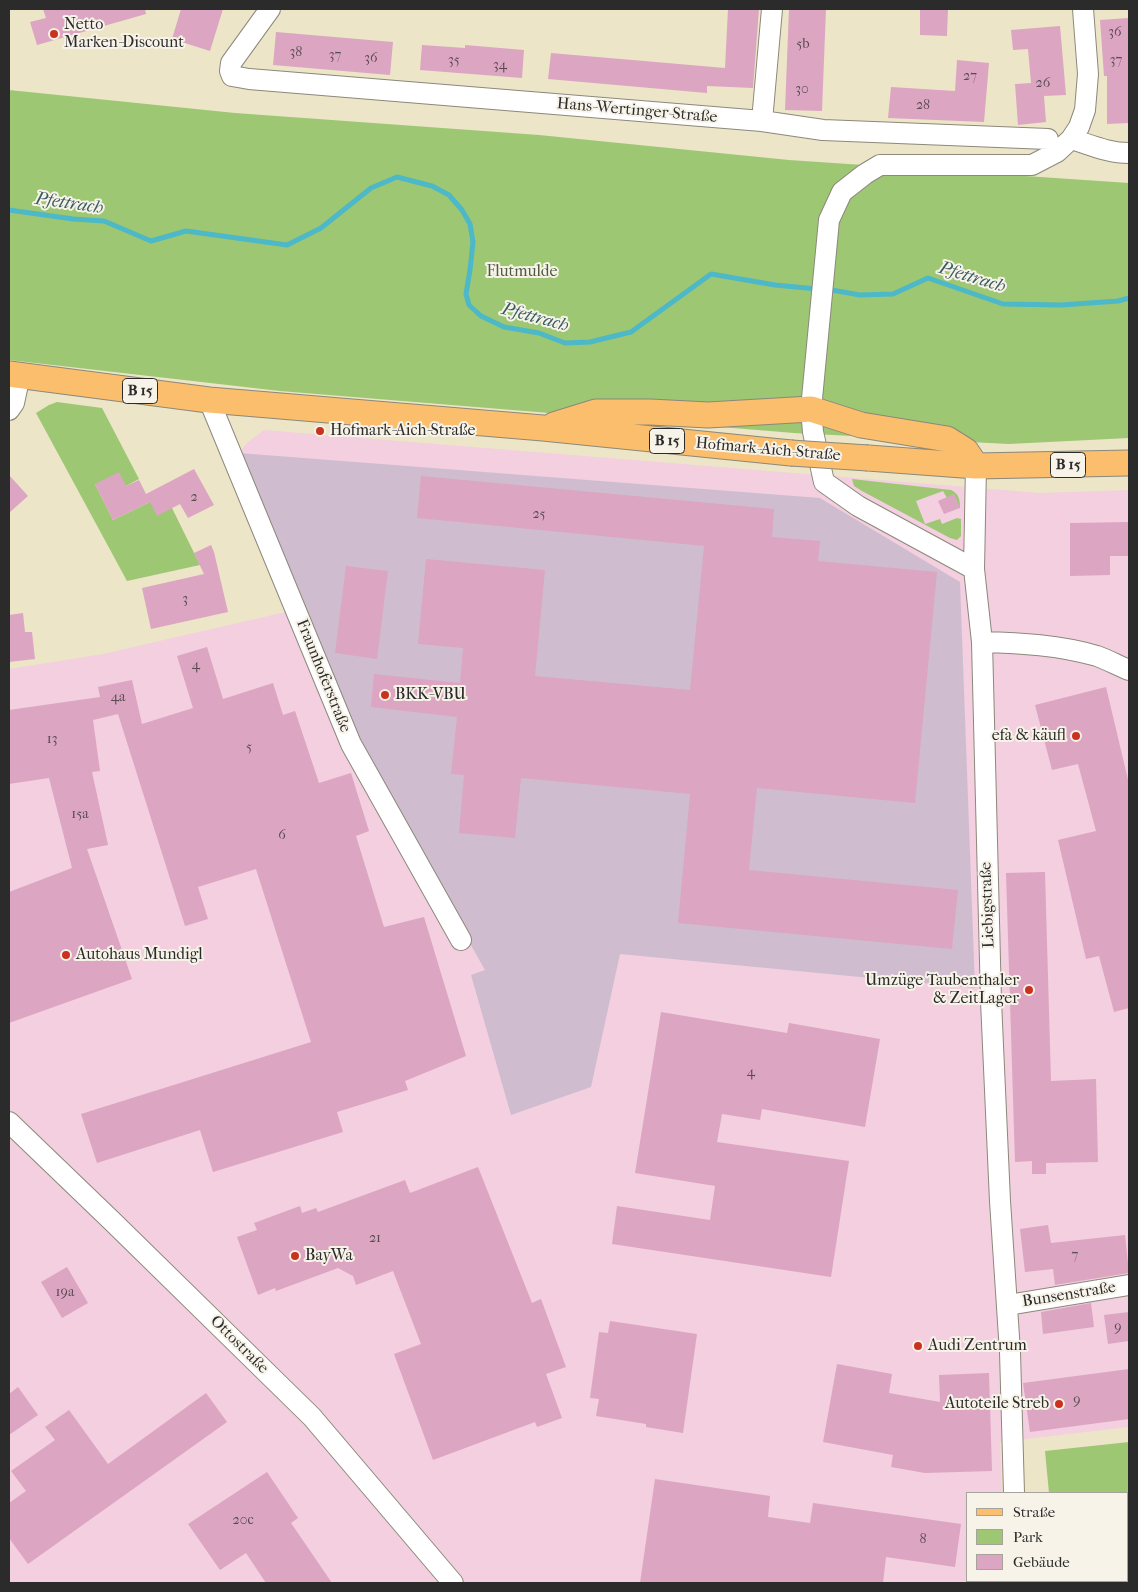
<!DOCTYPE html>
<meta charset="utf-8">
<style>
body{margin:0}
#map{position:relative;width:1138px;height:1592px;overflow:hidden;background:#ece5c8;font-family:"IM FELL French Canon",serif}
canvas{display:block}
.frame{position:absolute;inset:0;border:10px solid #2b2b2b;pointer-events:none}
.legend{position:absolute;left:966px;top:1492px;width:162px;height:90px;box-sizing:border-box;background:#f7f3e8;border:1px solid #a5a39c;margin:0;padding:6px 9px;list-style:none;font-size:15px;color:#2b2b2b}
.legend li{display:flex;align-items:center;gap:10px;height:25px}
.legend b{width:25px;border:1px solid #a5a39c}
</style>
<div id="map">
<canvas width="1138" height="1592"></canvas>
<div class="frame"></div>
<ul class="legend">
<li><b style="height:6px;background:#fabe6d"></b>Straße</li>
<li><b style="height:14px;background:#9dc773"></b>Park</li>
<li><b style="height:14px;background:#dca5c2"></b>Gebäude</li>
</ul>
</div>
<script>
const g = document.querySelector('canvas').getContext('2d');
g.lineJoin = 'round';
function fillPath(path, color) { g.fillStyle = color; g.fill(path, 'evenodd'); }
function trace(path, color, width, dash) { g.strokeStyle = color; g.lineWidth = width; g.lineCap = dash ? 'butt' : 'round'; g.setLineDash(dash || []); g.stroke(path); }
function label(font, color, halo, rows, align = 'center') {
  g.font = font + ' "IM FELL French Canon",serif'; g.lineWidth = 4; g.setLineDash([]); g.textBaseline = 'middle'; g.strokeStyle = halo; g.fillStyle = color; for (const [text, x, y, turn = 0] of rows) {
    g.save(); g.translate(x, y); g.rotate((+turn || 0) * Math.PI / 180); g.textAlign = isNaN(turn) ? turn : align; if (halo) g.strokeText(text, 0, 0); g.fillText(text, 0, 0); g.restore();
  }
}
fillPath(new Path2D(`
 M264,430L1040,493L1129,490V1427L1000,1442L1002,1493H967V1581H1007V1583H9V669L103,654L303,608L239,453L248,442Z`), '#f3cfe0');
fillPath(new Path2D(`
 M239,453L820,498L960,582L975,988L620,954L591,1087L511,1115L471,975L485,970L380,784L320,647Z`), '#cfbdcf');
fillPath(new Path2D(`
 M9,90L235,113L539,135L789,160L1129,183V438L1009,444L794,433L280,391L9,360Z
 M57,402L102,408L139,479L126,486L95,484L113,520L150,502L172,508L200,565L127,581L36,413L49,405Z
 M852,479L951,490C959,494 960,499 960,508L947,498L943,491L916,501L925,524L940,519L942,524L957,518L961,519V536L957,540L950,538L862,491L854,486Z
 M1129,1442V1573H1127V1493H1049L1045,1451Z`), '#9dc773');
trace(new Path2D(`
 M9,210L73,219L104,221L151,241L186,231L287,245L321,228L371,188L397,177L432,186L449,195L462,210L470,224L473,242L470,270L466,294L469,305L481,316L504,327L539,333L565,343L590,342L631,332L711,274L775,285L817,289
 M826,289L860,295L893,294L928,278L1003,304L1061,305L1118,301L1129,298`), '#4cb8c8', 5);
fillPath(new Path2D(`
 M43,9H145L146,14L37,45L30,22L46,18Z
 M181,9H223L210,51L172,39Z
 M728,9H759L753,88L707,86V93L548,79L551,53L725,68Z
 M789,9H826L822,111L785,110Z
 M920,9H948L947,36L920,35Z
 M1129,18V123L1107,124V76H1104L1100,20Z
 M1060,26L1066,95L1044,96L1046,122L1018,125L1015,84L1031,83L1028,49L1013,50L1011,30Z
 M276,32L393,42L390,75L273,65Z
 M422,45L465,48V45L524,50L522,78L420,70Z
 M957,60L989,63L984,122L888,118L891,87L955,91Z
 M194,469L214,505L188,518L180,504L157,516L146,494Z
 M119,472L126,486L139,480L150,502L113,520L95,484Z
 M9,475L28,496L9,513Z
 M421,476L774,509L772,537L820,541L818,561L937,572L915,803L757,788L749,870L958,890L952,949L678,923L690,794L521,778L515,838L459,833L464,775L451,774L457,717L371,707L374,674L460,683L463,648L418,644L426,559L545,570L535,676L690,690L704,546L417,518Z
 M954,494L960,508L944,514L938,501Z
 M1129,522V556H1110V575L1070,576V523Z
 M211,545L214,552L228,612L151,629L142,588L204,574L194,553Z
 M346,566L388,571L377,659L335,653Z
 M23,613L25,632H32L35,659L9,662V615Z
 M207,647L223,699L273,683L283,715L295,711L319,783L351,773L369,831L356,836L384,927L424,917L466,1056L405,1081L408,1090L337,1112L343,1132L213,1172L200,1130L97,1163L81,1114L311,1042L256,869L198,887L208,919L185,926L118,714L93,720L100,771L92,772L108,845L87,849L132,979L9,1023V892L72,868L49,778L9,784V710L100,697L98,687L132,680L142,724L193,708L177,656Z
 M1106,687L1129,784V1008L1114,1012L1099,956L1086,959L1058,840L1096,831L1078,764L1052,770L1035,705Z
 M1045,872L1051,1081L1096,1079L1098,1162L1046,1163V1174H1032V1161L1015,1162L1006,873Z
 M661,1012L787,1033L789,1023L880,1039L865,1127L762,1109L760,1120L722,1114L717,1142L849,1161L831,1277L612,1244L617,1206L710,1220L715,1186L635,1173Z
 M478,1167L532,1303L541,1299L566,1367L546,1374L562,1418L537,1427L535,1422L433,1460L394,1354L421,1344L393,1271L356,1285L353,1276L338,1268L276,1291L275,1288L258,1295L237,1237L257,1230L254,1223L300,1206L302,1213L316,1208L318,1212L405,1180L410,1193Z
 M1048,1225L1051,1243L1125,1235L1129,1273L1055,1285L1053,1269L1025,1272L1020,1229Z
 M67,1267L88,1303L62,1318L41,1282Z
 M1091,1303L1094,1327L1043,1334L1041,1312Z
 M1129,1312V1341L1108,1344L1104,1315Z
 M610,1321L697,1334L683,1433L646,1427V1424L596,1416L599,1399L590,1398L599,1332L608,1333Z
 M837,1364L892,1374L889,1393L940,1402L939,1375L989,1373L992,1471L925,1473L891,1467L893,1455L823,1442Z
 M1129,1369V1419L1030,1432L1023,1383Z
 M18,1387L38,1415L9,1435V1394Z
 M206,1393L227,1422L28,1564L9,1538V1503L26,1491L11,1471L55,1440L45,1427L69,1410L108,1464Z
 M267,1472L298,1518L291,1523L332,1583H266L246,1553L220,1570L188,1524Z
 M655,1479L770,1496L768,1517L810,1523L813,1503L961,1524L955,1567L886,1557L883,1583H640Z`), '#dca5c2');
const minor = new Path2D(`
 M270,9L231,63L230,71L232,76L249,79L762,121L823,130L1048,139
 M762,121L772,9
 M1071,139C1091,145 1108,153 1129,153
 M209,400L351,744L461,940
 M9,410L14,403L20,375
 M976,466L974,569L982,642L991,1001L1000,1201L1010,1352L1014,1493
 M974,569L858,506L824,482L813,432L811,409L829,220L842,192L865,174L880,165H1032L1057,152L1071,139L1079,127L1085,110L1088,74L1083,9
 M982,642C1021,643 1059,645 1097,656C1108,660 1119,666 1129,670
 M9,1122L113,1222L312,1417L453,1583
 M1008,1305L1129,1285
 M1018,1581V1583`);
const major = new Path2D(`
 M9,374L209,400L543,428L791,453
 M554,425L596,412H650L708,415L811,409L861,425L947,439L966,451L976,466
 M868,458L976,466L1129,463`);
trace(minor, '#8c887a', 22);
trace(major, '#8c887a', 27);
trace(minor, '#fff', 20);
trace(major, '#fabe6d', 25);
const majorBridge = new Path2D(`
 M791,453L868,458`);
trace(majorBridge, '#8c887a', 27, []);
trace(majorBridge, '#fabe6d', 25);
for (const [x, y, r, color] of [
 [54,34,5,"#c8321e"],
 [320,431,5,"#c8321e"],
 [385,695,5,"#c8321e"],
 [1076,736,5,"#c8321e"],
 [66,955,5,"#c8321e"],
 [1029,990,5,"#c8321e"],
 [295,1256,5,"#c8321e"],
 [918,1346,5,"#c8321e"],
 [1059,1404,5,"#c8321e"]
]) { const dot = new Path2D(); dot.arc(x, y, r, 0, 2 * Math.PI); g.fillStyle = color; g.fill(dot); trace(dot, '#f7f3e8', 2); }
label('14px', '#574a51', null, [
 ["36",1115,33],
 ["5b",803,45],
 ["38",296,53],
 ["37",335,56],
 ["36",371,59],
 ["35",454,61],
 ["37",1116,61],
 ["34",500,66],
 ["27",970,77],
 ["26",1043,84],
 ["30",802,90],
 ["28",923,106],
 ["2",194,498],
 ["25",539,515],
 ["3",185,600],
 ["4",196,666],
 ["4a",118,698],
 ["13",52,740],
 ["5",249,748],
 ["15a",80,815],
 ["6",282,836],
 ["4",751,1073],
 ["21",375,1239],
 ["7",1075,1256],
 ["19a",65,1293],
 ["9",1118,1328],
 ["9",1077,1401],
 ["20c",243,1521],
 ["8",923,1540]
]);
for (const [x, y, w] of [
 [140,391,35],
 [667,441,35],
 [1068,465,35]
]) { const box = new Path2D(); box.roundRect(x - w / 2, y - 12.5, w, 25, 4); g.fillStyle = '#f7f3e8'; g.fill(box); trace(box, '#2b2b2b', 1); }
label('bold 15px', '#2b2b2b', null, [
 ["B 15",140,391],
 ["B 15",667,441],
 ["B 15",1068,465]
]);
label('16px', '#2b2b2b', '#f7f3e8', [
 ["Netto",64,25],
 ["Marken-Discount",64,43],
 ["Hofmark-Aich-Straße",330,431],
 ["BKK-VBU",395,695],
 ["efa & käufl",1066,736,"right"],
 ["Autohaus Mundigl",76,955],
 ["Umzüge Taubenthaler",1019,981,"right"],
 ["& ZeitLager",1019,999,"right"],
 ["BayWa",305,1256],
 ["Audi Zentrum",928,1346],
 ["Autoteile Streb",1049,1404,"right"]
], 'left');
label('16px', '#2b2b2b', '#f7f3e8', [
 ["Hans-Wertinger-Straße",637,111,5],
 ["Hofmark-Aich-Straße",768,450,5],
 ["Fraunhoferstraße",323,676,68],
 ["Liebigstraße",988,905,-92],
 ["Bunsenstraße",1069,1295,-9],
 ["Ottostraße",239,1345,45]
]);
label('16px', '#4d5a41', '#f7f3e8', [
 ["Flutmulde",522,272]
]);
label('italic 18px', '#375c62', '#f7f3e8', [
 ["Pfettrach",69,204,8],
 ["Pfettrach",972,278,17],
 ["Pfettrach",535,318,15]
]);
</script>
